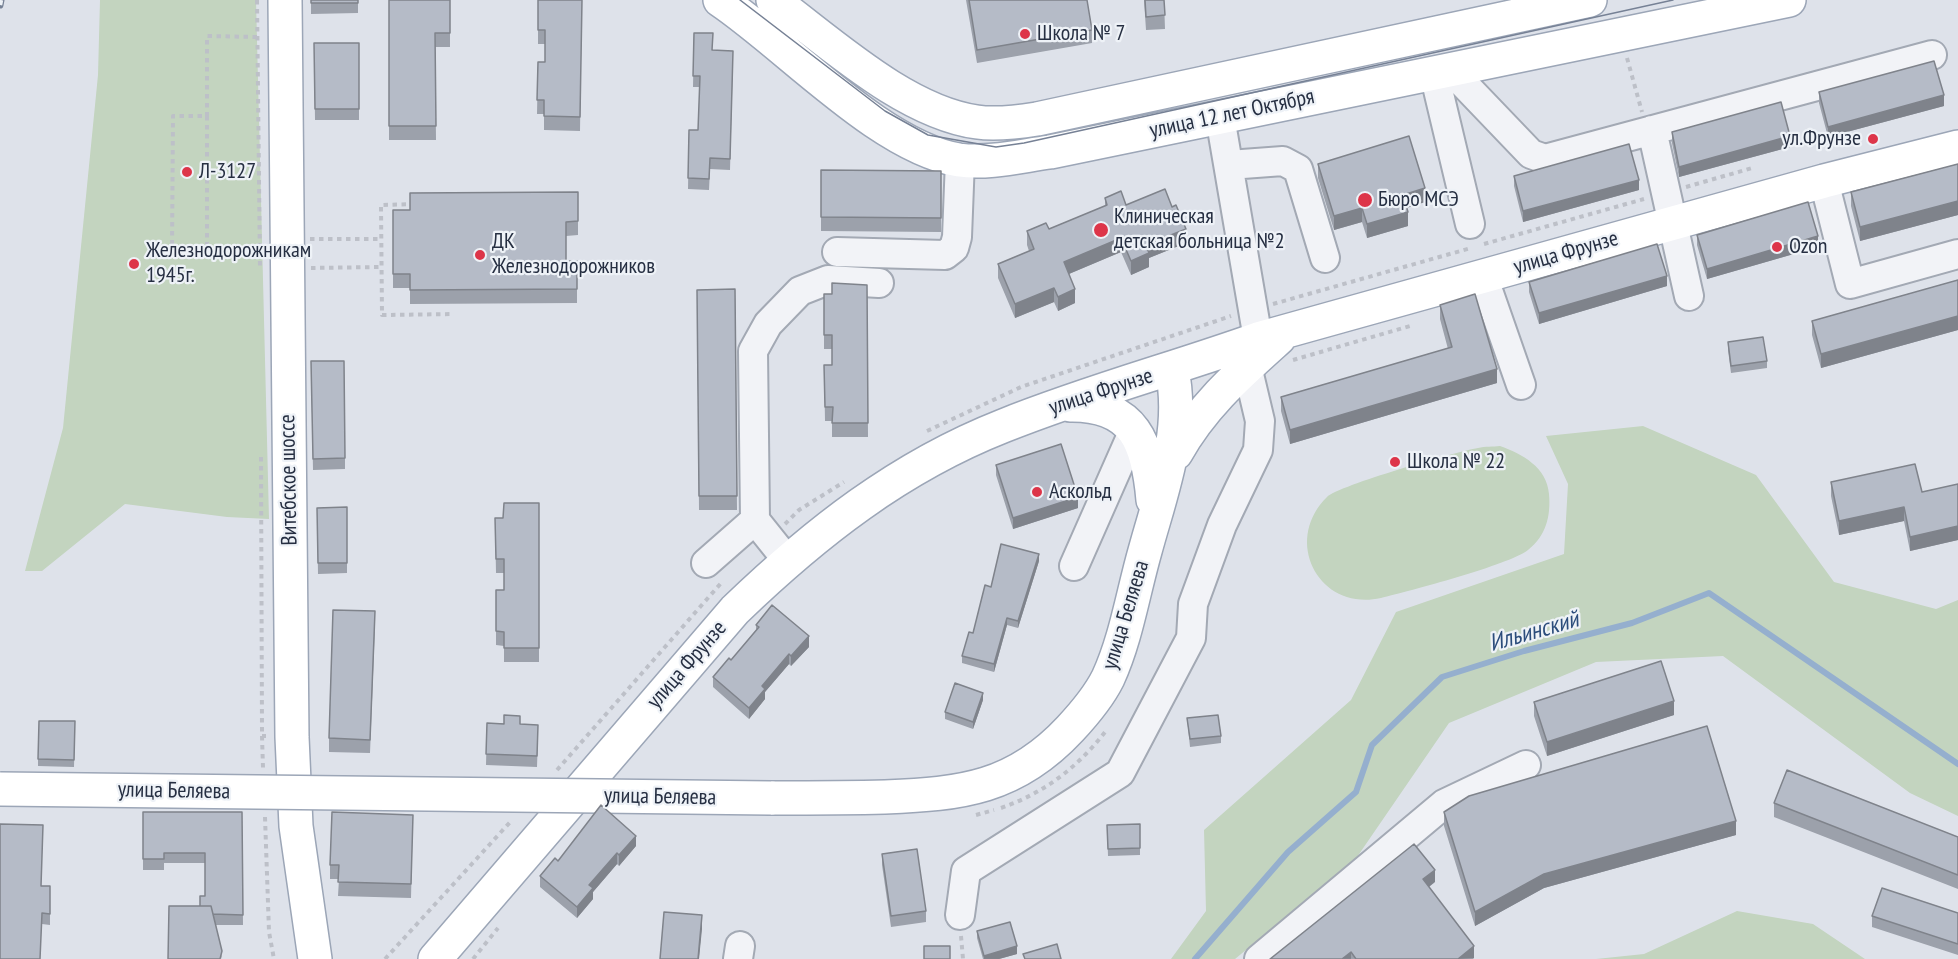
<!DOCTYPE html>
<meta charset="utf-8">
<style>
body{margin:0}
canvas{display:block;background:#dee2ea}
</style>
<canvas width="1958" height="959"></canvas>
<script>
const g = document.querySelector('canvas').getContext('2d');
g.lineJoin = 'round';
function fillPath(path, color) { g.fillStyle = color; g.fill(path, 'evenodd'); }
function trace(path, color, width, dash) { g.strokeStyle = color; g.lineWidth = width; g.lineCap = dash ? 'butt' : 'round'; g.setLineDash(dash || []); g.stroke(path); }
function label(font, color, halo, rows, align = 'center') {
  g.font = font + ' "PT Sans Narrow",sans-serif'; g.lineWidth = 4.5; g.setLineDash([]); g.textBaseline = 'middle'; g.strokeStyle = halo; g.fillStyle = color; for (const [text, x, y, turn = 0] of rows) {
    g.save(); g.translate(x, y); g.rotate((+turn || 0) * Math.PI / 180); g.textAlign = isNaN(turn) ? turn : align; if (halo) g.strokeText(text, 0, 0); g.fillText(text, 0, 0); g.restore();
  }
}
fillPath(new Path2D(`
 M100,0H256L269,519L227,517L125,504L42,571H25L63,428L98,75Z
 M1643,426L1756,475L1834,582L1936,609L1958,600V816L1910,793L1723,656L1596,662L1449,723L1355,860L1235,959H1171L1206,911L1204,830L1351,700L1396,612L1564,554L1568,484L1546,436Z
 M1500,446C1522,454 1547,467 1549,494C1551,516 1546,536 1528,550C1509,565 1409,591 1381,598C1319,612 1282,541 1327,497C1340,485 1455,452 1478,448C1485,446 1493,447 1500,446Z
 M1737,911L1813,924L1865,959H1596L1644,954Z`), '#c3d4bf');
trace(new Path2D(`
 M1195,959L1288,852L1356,792L1372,745L1442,677L1524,651L1632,623L1709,593L1958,764`), '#95afce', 6);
const minor = new Path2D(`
 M1460,68L1462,82L1531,154L1545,159L1932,55
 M1434,73L1470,224
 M1220,117L1258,339
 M1652,130L1689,296
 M1229,165L1283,161L1298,169L1325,258
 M1824,181L1850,284L1958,254
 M837,252L945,255L954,248L957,237L960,160
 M1483,276L1521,385
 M787,560L755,520L753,351L768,324L800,291L828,280L879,283
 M706,563L755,520
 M1074,566L1131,437L1138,435
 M960,915L966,871L1120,773L1191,638L1193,604L1222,525L1258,450L1260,421L1247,366
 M738,959L740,946
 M1259,959L1444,804L1526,765`);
const major = new Path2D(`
 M285,0L292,737L296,826L315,959
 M720,0C787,45 880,147 959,160C989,164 1020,156 1050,152L1789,0
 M773,0C831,43 905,112 977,122C996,125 1018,122 1037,119L1590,0
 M1070,405C1135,404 1148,443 1153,500
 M1176,453C1202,406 1239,374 1279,338
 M771,798C809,798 847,798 885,797C962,794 1015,788 1070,729C1084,714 1099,696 1108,678C1126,639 1133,593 1145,551C1161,492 1185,432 1172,370
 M435,959L735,610C815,533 899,467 1003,426C1087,392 1174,369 1258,339L1824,181L1958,147`);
trace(minor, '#a3a9b4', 32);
trace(major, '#9ca6b7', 36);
trace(new Path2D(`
 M257,0L260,269
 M257,37L207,36V116H173L172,252L259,250
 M1627,58L1642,112
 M207,116V251
 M1686,187L1752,168
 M415,204L381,205L382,315L454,314
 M310,239H382
 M1484,244L1644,199
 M311,268L382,267
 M1273,304L1471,248
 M1293,360L1410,326
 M927,431L1021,387L1231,316
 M261,457L262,736H266
 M785,524L799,510L844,482
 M262,736L263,768
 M557,770L722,582
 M1001,808C1044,793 1077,768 1105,732
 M976,815L994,810
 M265,817L269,932L274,959
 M961,936L963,959
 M385,959L512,820
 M473,959L498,928`), '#bdc0c8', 4, [4.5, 4.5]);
trace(minor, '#f2f3f7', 28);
trace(major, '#fff', 33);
trace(new Path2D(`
 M740,0L885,111L928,135L996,147L1024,143L1673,0`), '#768195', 1.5);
const rail = new Path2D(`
 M0,5L1,0`);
trace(rail, '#768195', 7);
trace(rail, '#eef2f7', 4.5, [14]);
const majorBridge = new Path2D(`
 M0,789L771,798`);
trace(majorBridge, '#9ca6b7', 36, []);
trace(majorBridge, '#fff', 33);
fillPath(new Path2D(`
 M311,0L358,3V13L311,14Z
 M389,0H450V47H435L436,140H389Z
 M538,0H582L580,131L544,130V114H537L538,62H545V44H538Z
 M966,0H1087L1092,30V43L977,63Z
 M1144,0H1164L1165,29L1146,30Z
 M694,33L713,50L733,61L730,170L710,169L709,190L688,189L689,130H698L700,87H693Z
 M314,43H359V120H315Z
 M1819,92L1944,106L1828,137L1819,103Z
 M1672,132L1790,147L1679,177L1672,143Z
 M1318,164L1425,202L1407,208L1408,226L1367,238L1362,222L1334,230L1318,178Z
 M1958,164V215L1860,241L1851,206V192Z
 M821,170L941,171V232L821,231Z
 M1514,176L1639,190L1523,222L1514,186Z
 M578,192V235L566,236V261H577V303L410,304V288H393V210H410Z
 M1105,198L1126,205L1186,243L1149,258V267L1131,275L1121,252L1069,274L1075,303L1058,311L1054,302L1015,318L998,278V264L1029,251L1027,245V231L1049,229L1105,206Z
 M1697,235L1818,247L1707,279L1697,245Z
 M1958,280V330L1821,368L1812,335V321Z
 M1529,282L1667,286L1539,324L1529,292Z
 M867,285L868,437H832V421H825L824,365H832V349H824V294H832Z
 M735,289L737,510H699L697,290Z
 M1440,305L1497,383L1290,444L1281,411V397L1448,349L1440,319Z
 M1728,342L1767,361V368L1731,373L1728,350Z
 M311,361L345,458V469L313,470Z
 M996,465L1078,508L1013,529L996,475Z
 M1831,482L1922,492L1958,484V540L1910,551L1904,521L1839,535L1831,496Z
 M539,503V662H504V646L496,645V590H504V573H496L495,518H503Z
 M347,507V573L318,574L317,508Z
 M1039,561L1018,628L1007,625L994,672L962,663V656L973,633L991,587Z
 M375,625L370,753L329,752V738Z
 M756,625L809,647L791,666L789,664L765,692V699L749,719L713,687V677L731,660L756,630Z
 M983,700L973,729L945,719V712Z
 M1534,702L1674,715L1547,756L1534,716Z
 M1187,718L1221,736V743L1190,747Z
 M75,721L74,767L38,766V759Z
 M487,723L520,724L538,736L537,767L486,765Z
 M1774,803L1958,837V889L1774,817Z
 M143,812H242L243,925H216L222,959L200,906L205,896V863H164V870H143Z
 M1444,812L1736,835L1544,888L1475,926L1444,826Z
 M413,815L411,898L338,896L339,879H330V865Z
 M1140,824V855L1108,856L1107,825Z
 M636,846L619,866L617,864L593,892V899L577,918L540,887V876L558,861Z
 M882,854L926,911V922L891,927L882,865Z
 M1435,882L1429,887L1474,958L1473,959H1270Z
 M41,886H50V925L42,924Z
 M1958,913V955L1872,927V916Z
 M977,931L1017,954L999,959H983L977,938Z`), '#9ca1ab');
fillPath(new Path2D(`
 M1944,95V106L1828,137V127Z
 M1790,136V147L1679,177V167Z
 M1639,180V190L1523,222V211Z
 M1425,188V202L1403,209V195Z
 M1958,201V215L1860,241V227Z
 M1362,208V222L1334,230V216Z
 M1408,212V226L1367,238V224Z
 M1186,229V243L1149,258V267L1131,275V261L1146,245Z
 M1818,236V247L1707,279V269Z
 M1121,238V252L1064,276V262Z
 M1667,276V286L1539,324V313Z
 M1054,288V302L1015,318V304Z
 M1075,289V303L1058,311V297Z
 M1958,316V330L1821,368V354Z
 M1497,369V383L1290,444V430Z
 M1078,497V508L1013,529V518Z
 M1904,507V521L1839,535V521Z
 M1958,526V540L1910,551V537Z
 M1039,554V561L1018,628V621Z
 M1007,618V625L994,672V664Z
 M809,636V647L791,666V656Z
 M789,654V664L765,692V699L749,719V708L762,686Z
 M983,693V700L973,729V722Z
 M1674,701V715L1547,756V742Z
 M1736,821V835L1544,888L1475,926V912L1544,874Z
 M636,836V846L619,866V855Z
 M617,853V864L593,892V899L577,918V907L589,885Z
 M1435,870V882L1423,891V879Z
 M702,915V929L699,959H698Z
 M1017,946V954L999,959H984V956Z
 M1474,946V958L1458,959Z
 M1351,952V959H1342Z`), '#7f838b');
const building = new Path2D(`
 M311,0H358V3H311Z
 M389,0H450V33H435L436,126H389Z
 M538,0H582L580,117L544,116V100H537L538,62H545V30H538Z
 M969,0H1087L1092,30L977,50Z
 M1145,0H1164L1165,15L1146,17Z
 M694,33H713L712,50L733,51L730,159L710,158L709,179L688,178L689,130H698L700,76H693Z
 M314,43H359V109H315Z
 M1934,61L1944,95L1828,127L1819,92Z
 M1781,102L1790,136L1679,167L1672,132Z
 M1409,136L1425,188L1403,195L1408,212L1367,224L1362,208L1334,216L1318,164Z
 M1629,144L1639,180L1523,211L1514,176Z
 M1958,164V201L1860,227L1851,192Z
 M821,170L941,171V218L821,217Z
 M1165,189L1172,207L1176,205L1186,229L1146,245L1149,253L1131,261L1121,238L1064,262L1075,289L1058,297L1054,288L1015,304L998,264L1034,249L1027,231L1046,223L1049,229L1107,205L1105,198L1121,191L1126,205Z
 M578,192V221L566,222V261H577V289L410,290V274H393V210H410V193Z
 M1808,202L1818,236L1707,269L1697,235Z
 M1657,244L1667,276L1539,313L1529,282Z
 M1958,280V316L1821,354L1812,321Z
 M832,283L867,285L868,423H832L833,407H825L824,365H832V335H824V294H832Z
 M735,289L737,496H699L697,290Z
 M1475,294L1497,369L1290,430L1281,397L1452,347L1440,305Z
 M1763,337L1767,361L1731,366L1728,342Z
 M311,361H344L345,458L313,459Z
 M1061,444L1078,497L1013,518L996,465Z
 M1915,464L1922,492L1958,484V526L1910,537L1904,507L1839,521L1831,482Z
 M504,503H539V648H504V632L496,631V590H504V559H496L495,518H503Z
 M347,507V563H318L317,508Z
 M1001,544L1039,554L1018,621L1007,618L994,664L962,656L969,632L973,633L985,585L991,587Z
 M772,605L809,636L791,656L789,654L762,686L765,689L749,708L713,677L729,658L731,660L759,627L756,625Z
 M333,610L375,611L370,740L329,738Z
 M1661,661L1674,701L1547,742L1534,702Z
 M955,683L983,693L973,722L945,712Z
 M504,715L520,716V724L538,725L537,756L486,754L487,723L504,724Z
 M1218,715L1221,736L1190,739L1187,718Z
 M39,721H75L74,760L38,759Z
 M1707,726L1736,821L1544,874L1475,912L1444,812L1469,796Z
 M1787,770L1958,837V875L1774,803Z
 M601,805L636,836L619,855L617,853L589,885L593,888L577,907L540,876L555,858L558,861Z
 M143,812H242L243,915L213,914L211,906H200V896H205V853H164V859H143Z
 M332,812L413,815L411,884L338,882L339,865H330Z
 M0,824L43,825L41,886H50V914L42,913L40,959H0Z
 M1140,824V848L1108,849L1107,825Z
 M1414,844L1435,870L1423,879L1474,946L1458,959H1356L1351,952L1342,959H1270Z
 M917,849L926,911L891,916L882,854Z
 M1882,888L1958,913V944L1872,916Z
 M169,906H211L222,951L220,959H168Z
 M664,912L702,915L698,959H660Z
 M1010,922L1017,946L984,956L977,931Z
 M1057,944L1061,959H1025L1023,954Z
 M924,946H950V959H924Z`);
fillPath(building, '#b5bbc7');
trace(building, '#7f838b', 1.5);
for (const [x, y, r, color] of [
 [1025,34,6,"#dd3549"],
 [1873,139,6,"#dd3549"],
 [187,172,6,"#dd3549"],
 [1365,200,8,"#dd3549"],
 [1101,230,8,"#dd3549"],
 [1777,247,6,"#dd3549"],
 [480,255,6,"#dd3549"],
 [134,264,6,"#dd3549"],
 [1395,462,6,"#dd3549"],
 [1037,492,6,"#dd3549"]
]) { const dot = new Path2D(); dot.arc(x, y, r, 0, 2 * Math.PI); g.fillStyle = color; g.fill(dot); trace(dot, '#eef2f7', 2); }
label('22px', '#262f42', '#eef2f7', [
 ["Школа № 7",1037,34],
 ["ул.Фрунзе",1861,139,"right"],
 ["Л-3127",199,172],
 ["Бюро МСЭ",1378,200],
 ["Клиническая",1114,217],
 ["детская больница №2",1114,242],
 ["ДК",492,242],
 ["Железнодорожников",492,267],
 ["Ozon",1789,247],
 ["Железнодорожникам",146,251],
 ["1945г.",146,276],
 ["Школа № 22",1407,462],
 ["Аскольд",1049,492]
], 'left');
label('22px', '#262f42', '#eef2f7', [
 ["улица 12 лет Октября",1232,114,-12],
 ["улица Фрунзе",1566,253,-16],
 ["улица Фрунзе",1101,392,-18],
 ["Витебское шоссе",289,480,-91],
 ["улица Беляева",1126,615,-73],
 ["улица Фрунзе",687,665,-49],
 ["улица Беляева",174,791,1],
 ["улица Беляева",660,797,1]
]);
label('italic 24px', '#2b4c7b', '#eef2f7', [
 ["Ильинский",1534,632,-16]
]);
</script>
